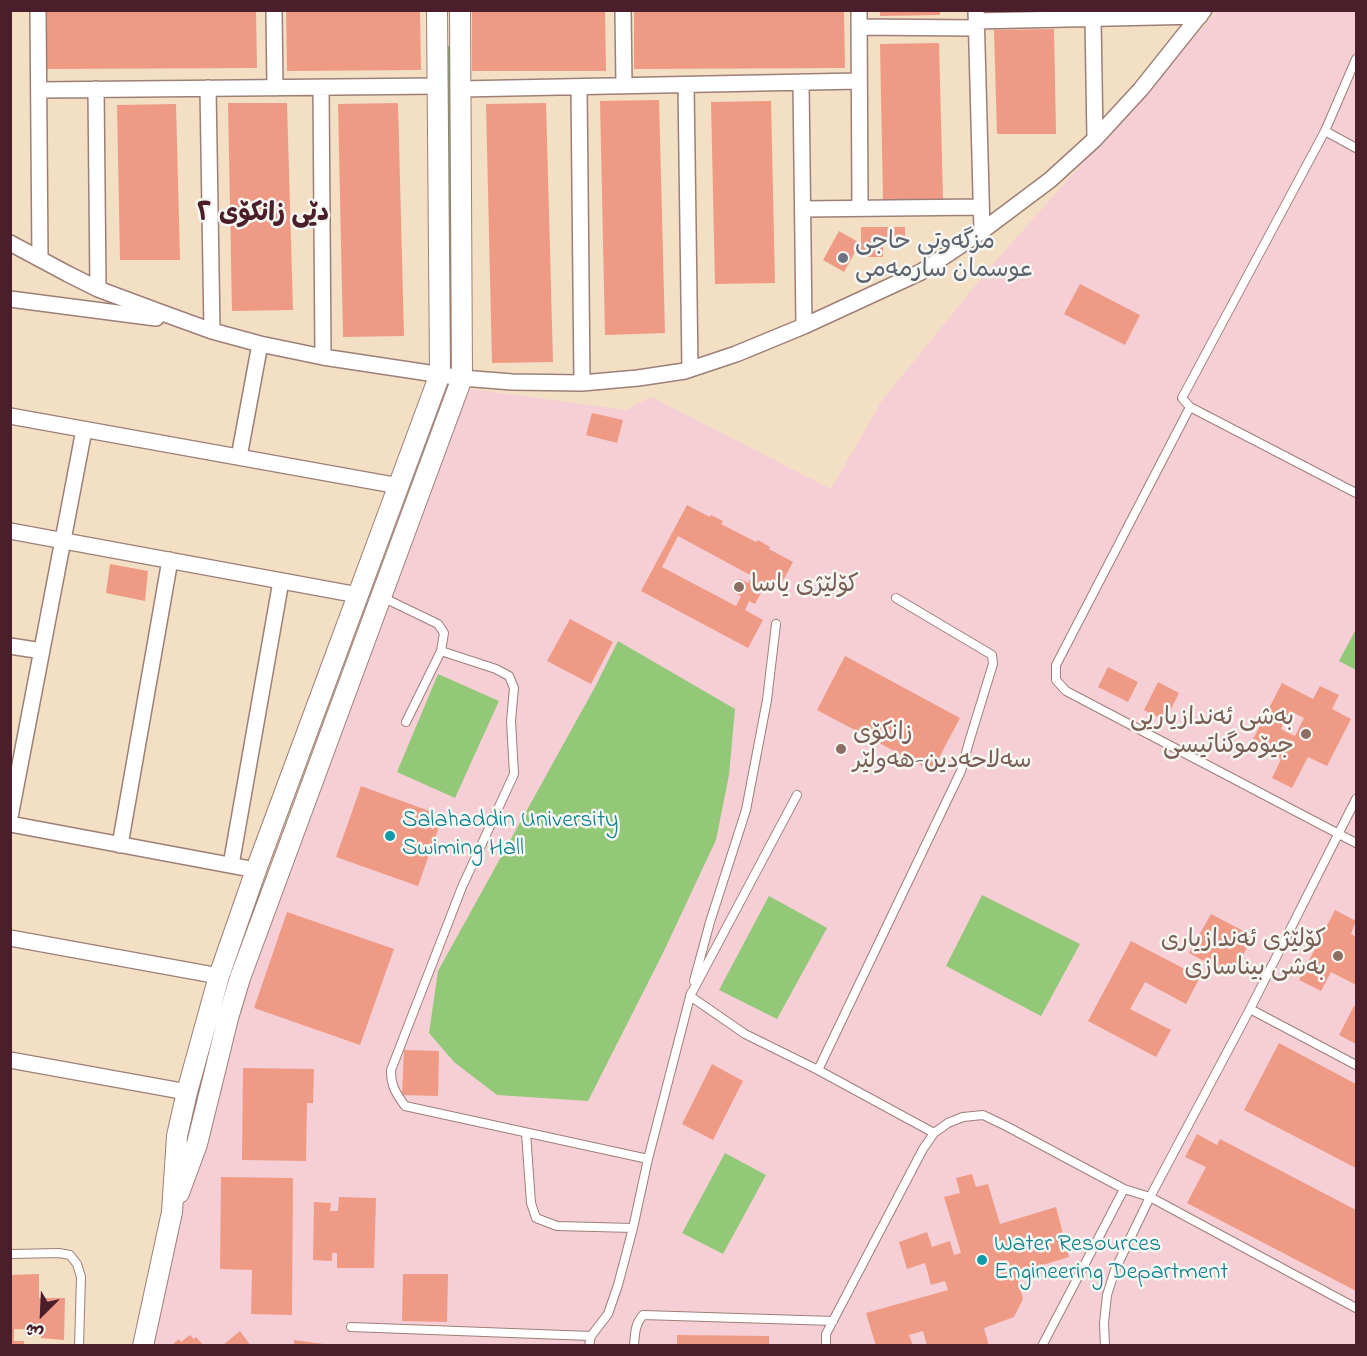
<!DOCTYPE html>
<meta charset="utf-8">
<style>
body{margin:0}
#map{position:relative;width:1367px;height:1356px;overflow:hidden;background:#f3dfc3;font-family:"Indie Flower","Playpen Sans Arabic",sans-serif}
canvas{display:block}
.frame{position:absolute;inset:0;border:12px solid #4a1f2b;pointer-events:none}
.north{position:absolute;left:12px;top:1284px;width:60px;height:60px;-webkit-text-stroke:4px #f6f6f2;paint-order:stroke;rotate:204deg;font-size:16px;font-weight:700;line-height:24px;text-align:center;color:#4a1f2b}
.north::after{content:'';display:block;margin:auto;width:21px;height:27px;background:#4a1f2b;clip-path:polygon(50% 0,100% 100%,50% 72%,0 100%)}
</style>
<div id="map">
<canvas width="1367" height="1356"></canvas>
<div class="frame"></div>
<div class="north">ش</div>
</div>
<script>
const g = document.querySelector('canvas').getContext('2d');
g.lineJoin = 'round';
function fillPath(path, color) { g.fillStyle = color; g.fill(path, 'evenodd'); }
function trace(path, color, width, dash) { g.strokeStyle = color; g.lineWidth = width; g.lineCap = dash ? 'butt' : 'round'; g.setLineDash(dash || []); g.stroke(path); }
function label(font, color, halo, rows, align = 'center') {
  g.font = font + ' "Indie Flower","Playpen Sans Arabic",sans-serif'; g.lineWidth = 5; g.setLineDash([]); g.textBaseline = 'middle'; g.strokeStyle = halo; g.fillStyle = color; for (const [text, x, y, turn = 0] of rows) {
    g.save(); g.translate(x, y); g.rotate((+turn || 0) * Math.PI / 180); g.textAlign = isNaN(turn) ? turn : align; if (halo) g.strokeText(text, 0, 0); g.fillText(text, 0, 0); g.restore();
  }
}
fillPath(new Path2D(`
 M1217,11H1356V1345L153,1346L170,1240L231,1010L457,387L626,410L651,397L831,489L881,402L987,271Z`), '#f6cfd6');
fillPath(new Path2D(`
 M1356,629V670L1339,661Z
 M618,641L735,709L729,775L716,840L663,953L588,1101L497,1095L454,1062L429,1033L438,971L595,687Z
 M438,674L499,701L455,798L397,772Z
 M982,895L1080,944L1041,1016L946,966Z
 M769,896L827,928L777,1019L719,990Z
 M725,1153L766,1175L723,1254L682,1233Z`), '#93c879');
fillPath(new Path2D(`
 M447,46H450L453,343H449Z`), '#76ac69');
fillPath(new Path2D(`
 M46,10H256L257,68L46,69Z
 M286,10H420L421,70L287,71Z
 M472,10H605L606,71H472Z
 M634,10H844L845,68L634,69Z
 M880,10H940V15L880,16Z
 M1054,29L1056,134H997L994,30Z
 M939,43L943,199L883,200L880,44Z
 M659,100L665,333L605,335L600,101Z
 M771,101L775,283L715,284L711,102Z
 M228,103H287L293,310L232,311Z
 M398,103L404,336L343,337L338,104Z
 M546,103L553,362L492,363L486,104Z
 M176,104L180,260H120L117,105Z
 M861,227H905V245H883V257H861Z
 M839,231L860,243L844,272L823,260Z
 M1080,284L1140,315L1125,345L1064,314Z
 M592,413L623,420L617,443L586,435Z
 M687,505L710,517L711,515L723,521L721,524L756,542L758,540L770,547L769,549L793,562L778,590L760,581L756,588L762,591L755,604L749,601L745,610L763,620L748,648L641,591ZM678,536L752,576L748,583L740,579L733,592L741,596L736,606L662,567Z
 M110,564L148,571L145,601L106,593Z
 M570,619L613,642L591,684L547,661Z
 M845,656L960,718L932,771L817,710Z
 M1108,667L1138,682L1128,702L1098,687Z
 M1158,682L1179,693L1165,721L1144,710Z
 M1282,683L1313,699L1320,686L1339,695L1332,709L1351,719L1327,766L1308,757L1292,788L1272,778L1281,759L1251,743ZM1290,711L1304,718L1295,736L1281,729Z
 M361,786L443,816L418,886L336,857Z
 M1335,910L1356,921L1351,934L1356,937V985L1331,972L1321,991L1299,980Z
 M287,912L394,949L360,1045L254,1008Z
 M1211,914L1253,936L1232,976L1189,953Z
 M1131,941L1200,977L1186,1004L1145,982L1130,1009L1171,1030L1156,1057L1088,1021Z
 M1354,1006L1356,1007V1044L1339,1035Z
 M1279,1043L1356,1084V1168L1244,1110Z
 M404,1050L439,1051L438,1096L402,1095Z
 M712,1064L743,1081L713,1140L682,1124Z
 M243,1068L314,1069L313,1103H307L306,1161L242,1160Z
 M1197,1134L1217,1145L1220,1139L1356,1210V1291L1187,1203L1206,1167L1185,1157Z
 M972,1174L976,1187L988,1184L1000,1224L1056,1207L1069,1257L1016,1273L1023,1299L1014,1317L984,1328L989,1346H927L923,1331L909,1335L913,1346H876L866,1313L948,1290L945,1281L931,1285L925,1263L907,1269L899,1242L927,1232L932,1247L950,1241L954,1255L961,1253L944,1197L960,1193L956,1178Z
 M221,1177L293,1178L292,1315L251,1314L252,1270L220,1269Z
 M339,1197L376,1198L374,1268H337V1253H332V1261L313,1260L314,1202L331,1203L330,1211H338Z
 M39,1274V1298H65L64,1340L41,1338V1330L14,1329V1341H24V1346H10V1275Z
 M403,1274H448L447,1322L402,1321Z
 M240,1331L251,1346H222Z
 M190,1335L194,1339L196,1337L204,1346H171L179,1339L181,1342Z
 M677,1335L769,1336V1346H677Z
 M294,1340L324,1344V1346H294Z`), '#ef9a85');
const service = new Path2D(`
 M1356,59L1325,131L1182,398L1190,407L1356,493
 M1325,131L1356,148
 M1190,407L1056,665V680L1066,691L1356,843
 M382,597L438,624L444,633L441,651L406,722
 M441,651L496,669L509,676L514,688L511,721L514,774L462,887L391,1070C391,1087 396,1093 405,1106L648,1159
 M797,795L690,996L745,1034L818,1070L961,771L969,742L993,664L992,655L896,598
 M694,981L710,922L746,810L767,700L776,624
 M1250,1009L1356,1065
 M818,1070L934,1133
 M526,1133L531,1203L536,1218L557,1226L633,1228
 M10,1254L59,1253L70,1255L77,1264L81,1277L79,1346
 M351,1327L591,1336
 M589,1346L591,1336L608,1314L618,1285L633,1228L648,1159L691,993
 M634,1346C635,1333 635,1324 643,1315L833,1321
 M826,1346V1334L923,1149L934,1133L948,1123L963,1117L983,1115L1006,1126L1124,1189L1150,1197L1356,1308
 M1042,1346L1124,1189
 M1105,1346L1104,1323L1107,1295L1115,1270L1150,1197L1250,1009L1356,799`);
const minor = new Path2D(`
 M38,10L40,259
 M274,10L275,88
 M623,10L624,86
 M859,10L860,208
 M976,10L982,231
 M1093,19L1095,139
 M976,21L1200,16
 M859,27L976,28
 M801,82L804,326
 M686,85L690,369
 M321,87L323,357
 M579,87L582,383
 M208,88L212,331
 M96,89L98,289
 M460,89L859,81
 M39,90L437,86
 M803,209L981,207
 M10,243L68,274L98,289L157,311L212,331L260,344L323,357L462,378L512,382L582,383L638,378L685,371L736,354L804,326L921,272L982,231L1050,180L1095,139L1141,89L1204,10
 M10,299L156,318
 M10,416L399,486
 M239,457L260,344
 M10,531L358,595
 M10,646L42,651
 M10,817L84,430
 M10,824L256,870
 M120,845L170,560
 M231,865L281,581
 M10,938L219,976
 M10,1060L187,1092`);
const tertiary = new Path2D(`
 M179,1193L197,1144L228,1018L240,978L462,378L460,10
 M143,1346L172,1212L177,1136L187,1092L219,976L256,870L440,374L437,10`);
trace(service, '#9e7f77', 10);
trace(minor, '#9e7f77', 18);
trace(tertiary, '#9e7f77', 22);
trace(service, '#fff', 8);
trace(minor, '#fff', 15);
trace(tertiary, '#fff', 20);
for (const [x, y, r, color] of [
 [843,258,6,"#6b7280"],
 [739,587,6,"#8d6e63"],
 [1306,734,6,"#8d6e63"],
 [841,749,6,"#8d6e63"],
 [390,836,6,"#0f9aa8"],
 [1338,956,6,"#8d6e63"],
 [982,1260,6,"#0f9aa8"]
]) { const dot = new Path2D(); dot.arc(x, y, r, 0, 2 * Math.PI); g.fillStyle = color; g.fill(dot); trace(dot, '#f6f6f2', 2); }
label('24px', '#5b616d', '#f6f6f2', [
 ["مزگەوتی حاجی",855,244],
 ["عوسمان سارمەمی",855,272]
], 'left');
label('24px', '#785e54', '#f6f6f2', [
 ["کۆلێژی یاسا",751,587],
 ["بەشی ئەندازیاریی",1294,720,"right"],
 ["جیۆموگناتیسی",1294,748,"right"],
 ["زانکۆی",853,735],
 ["سەلاحەدین-هەولێر",853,763],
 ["کۆلێژی ئەندازیاری",1326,942,"right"],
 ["بەشی بیناسازی",1326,970,"right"]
], 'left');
label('24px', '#0d838f', '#f6f6f2', [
 ["Salahaddin University",402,822],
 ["Swiming Hall",402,850],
 ["Water Resources",994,1246],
 ["Engineering Department",994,1274]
], 'left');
label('bold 26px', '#4a1f2b', '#f6f6f2', [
 ["دێی زانکۆی ٢",263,216]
]);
</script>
